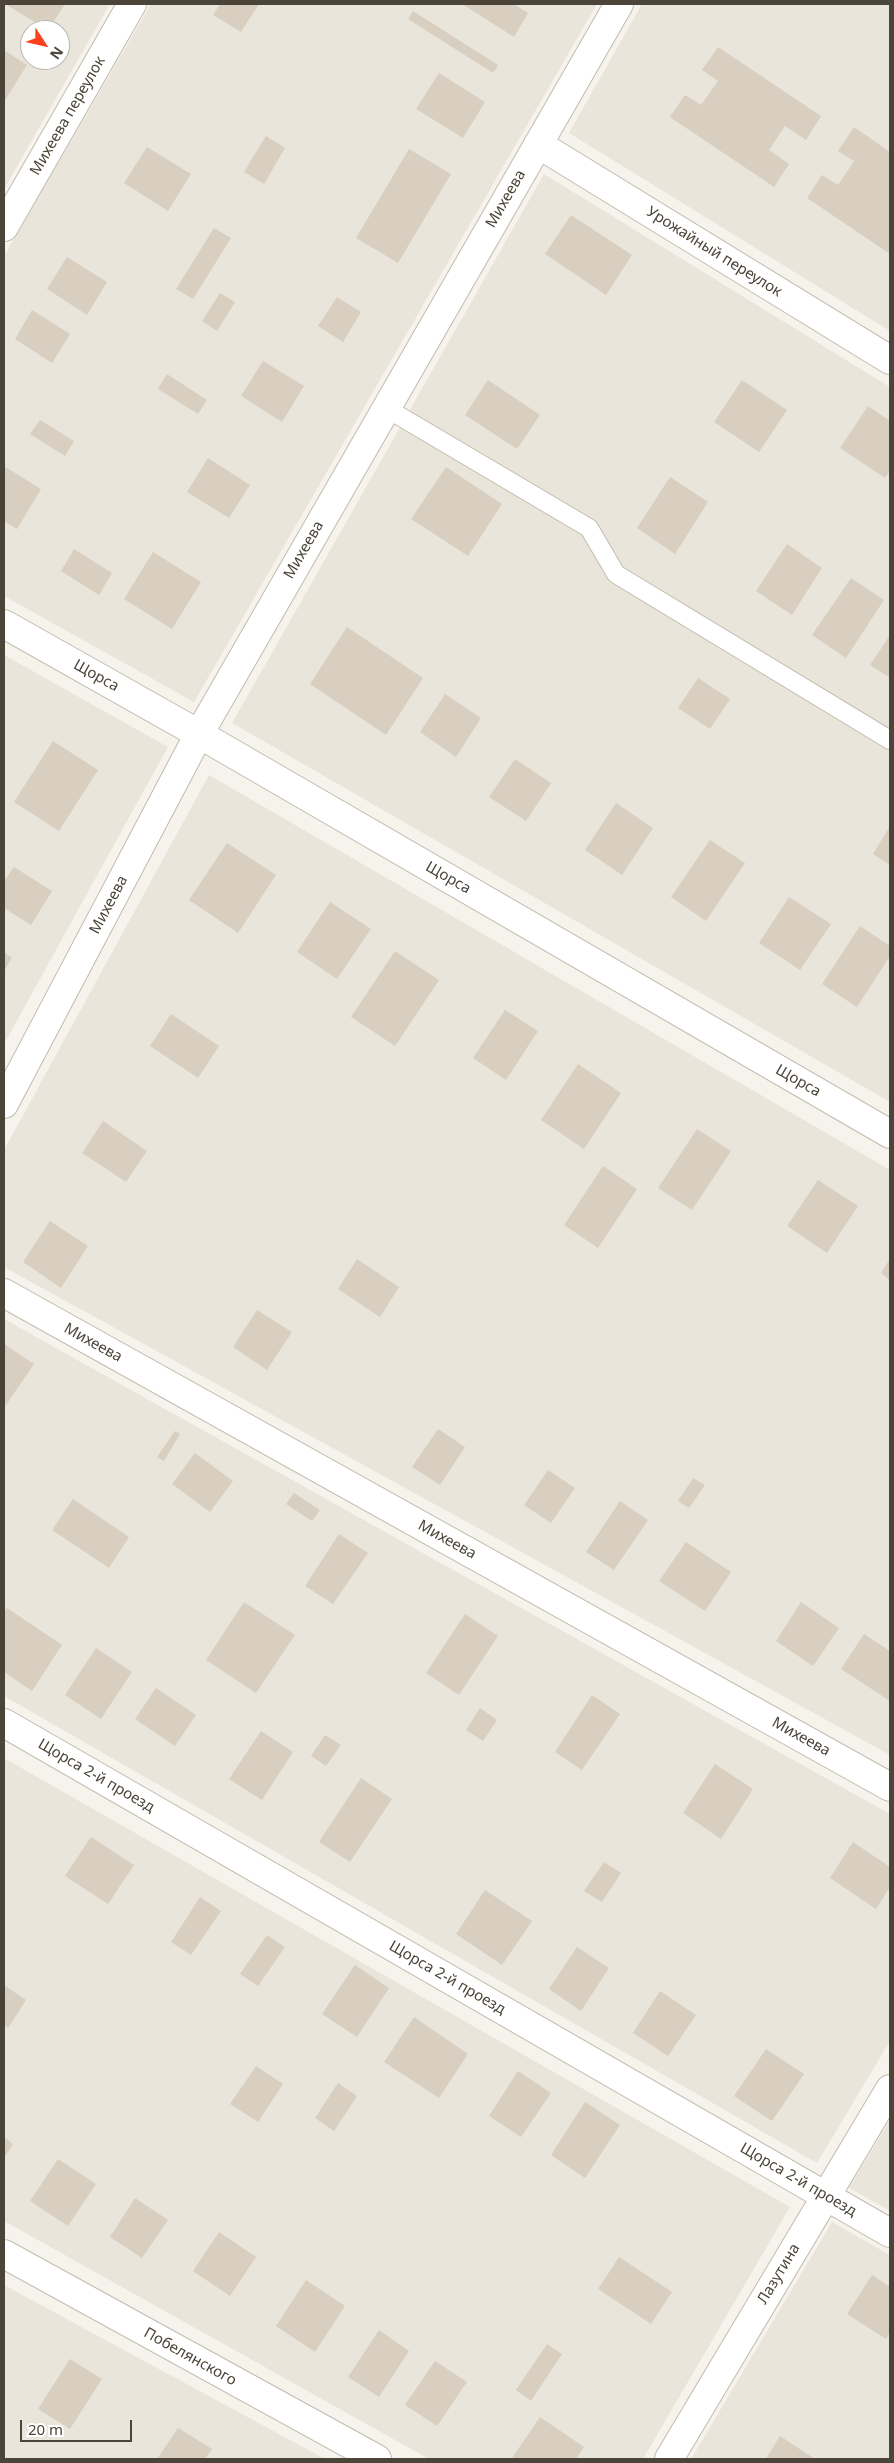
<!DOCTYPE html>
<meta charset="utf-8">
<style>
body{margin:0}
#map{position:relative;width:894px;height:2463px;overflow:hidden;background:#f6f3ec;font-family:"Noto Sans",sans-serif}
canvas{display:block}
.frame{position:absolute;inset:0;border:5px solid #4b4439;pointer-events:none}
.north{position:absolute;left:20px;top:20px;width:50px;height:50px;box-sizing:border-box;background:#fff;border:1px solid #b7b4b0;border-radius:50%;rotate:125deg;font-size:14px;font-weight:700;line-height:20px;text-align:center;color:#4b4439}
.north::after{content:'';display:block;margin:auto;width:18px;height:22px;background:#fc3f1d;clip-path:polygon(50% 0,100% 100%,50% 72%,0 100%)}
.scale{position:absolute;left:20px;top:2420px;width:112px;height:22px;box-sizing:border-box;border:2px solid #4b4439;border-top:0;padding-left:6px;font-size:15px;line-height:18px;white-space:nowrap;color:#4b4439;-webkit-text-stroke:4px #fff;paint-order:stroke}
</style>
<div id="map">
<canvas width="894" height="2463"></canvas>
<div class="frame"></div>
<div class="north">N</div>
<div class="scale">20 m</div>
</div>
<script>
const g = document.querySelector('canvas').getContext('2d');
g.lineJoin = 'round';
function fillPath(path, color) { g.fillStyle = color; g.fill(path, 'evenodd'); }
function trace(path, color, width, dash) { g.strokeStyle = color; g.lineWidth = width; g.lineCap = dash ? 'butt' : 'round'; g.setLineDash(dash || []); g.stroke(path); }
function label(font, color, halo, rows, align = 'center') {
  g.font = font + ' "Noto Sans",sans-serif'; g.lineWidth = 4.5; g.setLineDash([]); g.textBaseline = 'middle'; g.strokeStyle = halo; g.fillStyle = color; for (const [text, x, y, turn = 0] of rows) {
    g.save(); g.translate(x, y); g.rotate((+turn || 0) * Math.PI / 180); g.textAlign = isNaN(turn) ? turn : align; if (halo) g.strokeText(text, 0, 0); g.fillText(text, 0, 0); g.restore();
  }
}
fillPath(new Path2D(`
 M4,4H110L4,189ZM30,30H60V60H30Z
 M151,4H597L194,702L4,596V256Z
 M642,4H890V331L569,133Z
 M544,174L890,387V1102L232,723Z
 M4,655L168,747L4,1044Z
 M209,775L890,1170V1755L4,1267V1150Z
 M4,1319L890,1814V2041L817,2163L4,1696Z
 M4,1758L790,2207L643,2459H429L4,2221Z
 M890,2120V2211L849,2188Z
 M832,2222L890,2255V2459H691Z
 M4,2285L325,2459H4Z`), '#eae5da');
fillPath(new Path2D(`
 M5,4H65L48,30Z
 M220,4H259L241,32L213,15Z
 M462,4H513L528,13L514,37Z
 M413,11L498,65L493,73L408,19Z
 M718,47L821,116L806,140L785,126L769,150L789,164L774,187L670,117L685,95L701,105L718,81L702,70Z
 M4,50L27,65L4,102Z
 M439,73L485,102L463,138L416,109Z
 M854,127L890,152V254L807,198L822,175L838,185L854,161L838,151Z
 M266,136L285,148L264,184L244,172Z
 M147,147L191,174L168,211L124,183Z
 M409,149L451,174L398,263L356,238Z
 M571,215L632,255L606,295L545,254Z
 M214,228L231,238L193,299L176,289Z
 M67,257L107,282L87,315L47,289Z
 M220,293L235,302L217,331L202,321Z
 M337,297L361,312L343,342L318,326Z
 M32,310L70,334L52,363L15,339Z
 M263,361L304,386L282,422L241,396Z
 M167,374L207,400L198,414L158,389Z
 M488,380L540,415L517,449L465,415Z
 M742,380L787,410L759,452L714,422Z
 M868,406L890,421V471L885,478L840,448Z
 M40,420L74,441L65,456L30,434Z
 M208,458L250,485L229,518L187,492Z
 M4,466L41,489L17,529L4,521Z
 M446,467L502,504L468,556L411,519Z
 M670,477L708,502L675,554L637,528Z
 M787,544L822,568L792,615L756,591Z
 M74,549L112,573L99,595L61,571Z
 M153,552L201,582L172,629L124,599Z
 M851,578L884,600L846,658L812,635Z
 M347,627L423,678L386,735L310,684Z
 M890,635V678L870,665Z
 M698,678L730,699L710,729L678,708Z
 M445,694L481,718L456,757L420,732Z
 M53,741L98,770L59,831L14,802Z
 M515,759L551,783L526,821L489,797Z
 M616,803L653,828L622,875L585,850Z
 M890,826V865L873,854Z
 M710,840L745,863L706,921L671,897Z
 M227,843L276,875L238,933L189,900Z
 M14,867L52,891L31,925L4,908V881Z
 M789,897L831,924L800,970L759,943Z
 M330,902L371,929L337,979L297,952Z
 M860,926L890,946V956L857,1007L822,984Z
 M395,951L439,980L395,1046L351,1017Z
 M4,952L12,958L4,971Z
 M505,1010L538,1031L506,1080L473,1058Z
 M171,1014L219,1046L198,1078L150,1046Z
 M578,1064L621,1093L584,1149L541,1120Z
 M103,1121L147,1151L126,1182L82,1153Z
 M697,1129L731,1151L692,1210L658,1188Z
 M603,1166L637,1189L598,1248L564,1225Z
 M818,1180L858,1206L827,1253L787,1226Z
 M50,1221L88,1246L61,1288L23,1262Z
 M357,1259L399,1287L380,1317L338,1289Z
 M890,1259V1280L881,1273Z
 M257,1310L292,1332L267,1370L233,1347Z
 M4,1344L34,1364L6,1405L4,1404Z
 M438,1429L465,1447L440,1485L412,1467Z
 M175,1431L180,1434L164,1461L157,1457Z
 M195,1453L233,1481L210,1512L172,1484Z
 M548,1470L575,1488L551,1523L524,1505Z
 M693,1478L705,1485L689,1508L678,1501Z
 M294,1493L320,1510L312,1521L286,1504Z
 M73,1499L129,1537L109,1568L52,1530Z
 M620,1501L648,1520L614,1570L586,1552Z
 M339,1534L368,1553L333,1604L305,1586Z
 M686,1542L731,1572L705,1611L659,1581Z
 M244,1602L295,1635L256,1693L206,1660Z
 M801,1602L839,1628L813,1666L776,1641Z
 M7,1608L62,1645L32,1691L4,1672V1613Z
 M465,1614L498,1636L459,1695L426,1673Z
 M864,1634L890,1651V1701L841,1669Z
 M96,1648L132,1672L101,1719L65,1695Z
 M156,1688L196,1715L175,1746L135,1719Z
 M592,1695L620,1714L582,1770L555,1752Z
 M480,1708L497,1720L483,1741L466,1730Z
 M261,1731L293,1752L262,1800L229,1779Z
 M325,1735L341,1745L326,1766L311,1756Z
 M715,1764L753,1789L721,1839L683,1813Z
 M361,1778L392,1799L350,1862L319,1842Z
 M91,1837L134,1865L108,1904L65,1876Z
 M853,1842L890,1867V1887L876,1909L830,1878Z
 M604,1862L621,1873L602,1902L584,1891Z
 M485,1890L532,1921L502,1965L456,1934Z
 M200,1897L221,1911L191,1955L171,1942Z
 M267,1935L285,1947L258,1986L240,1974Z
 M577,1947L609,1968L581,2011L549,1989Z
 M355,1965L389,1988L357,2037L322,2014Z
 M4,1985L26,2000L8,2028L4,2025Z
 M660,1991L696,2015L668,2056L633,2033Z
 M414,2017L468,2054L439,2098L384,2062Z
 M766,2049L804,2074L772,2121L734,2096Z
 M256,2066L283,2084L258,2122L230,2104Z
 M518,2071L551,2093L521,2137L489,2116Z
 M338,2083L357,2096L334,2131L315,2118Z
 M585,2102L620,2125L585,2178L551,2155Z
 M4,2137L13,2144L4,2158Z
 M58,2159L96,2184L68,2226L30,2201Z
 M135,2198L168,2220L142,2258L110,2237Z
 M219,2232L256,2257L230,2296L193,2271Z
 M619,2257L672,2292L651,2324L598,2289Z
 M872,2275L890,2287V2332L886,2339L847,2314Z
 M306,2280L345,2306L315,2352L276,2326Z
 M379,2330L409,2351L379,2397L348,2377Z
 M547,2344L562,2354L531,2401L516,2390Z
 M70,2359L102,2379L70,2429L38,2409Z
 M435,2361L467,2382L437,2426L405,2405Z
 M540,2417L584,2447L576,2459L512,2458Z
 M178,2428L212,2449L205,2459H157Z
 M780,2436L815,2459H766Z`), '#d8cfc1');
const service = new Path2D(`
 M386,408L589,528L616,574L890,740`);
const minor = new Path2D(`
 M538,144L890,360
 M4,227L132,4
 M4,624L199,734L890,1134
 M4,1104L199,734L619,4
 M4,1293L890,1787
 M4,1723L890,2233
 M4,2254L377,2459
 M669,2459L890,2089`);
trace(service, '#c2bbae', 20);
trace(minor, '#c2bbae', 30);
trace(service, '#fff', 18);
trace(minor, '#fff', 28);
label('15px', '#4b4439', '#fff', [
 ["Михеева переулок",68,116,-60],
 ["Михеева",506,199,-60],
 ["Урожайный переулок",714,252,32],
 ["Михеева",304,550,-60],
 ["Щорса",96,676,29],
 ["Щорса",448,878,30],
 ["Михеева",109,905,-62],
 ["Щорса",798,1081,30],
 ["Михеева",93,1343,29],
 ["Михеева",447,1540,29],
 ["Михеева",801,1737,29],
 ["Щорса 2-й проезд",96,1776,30],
 ["Щорса 2-й проезд",447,1978,30],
 ["Щорса 2-й проезд",798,2180,30],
 ["Лазутина",779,2274,-59],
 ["Побелянского",190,2357,29]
]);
</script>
